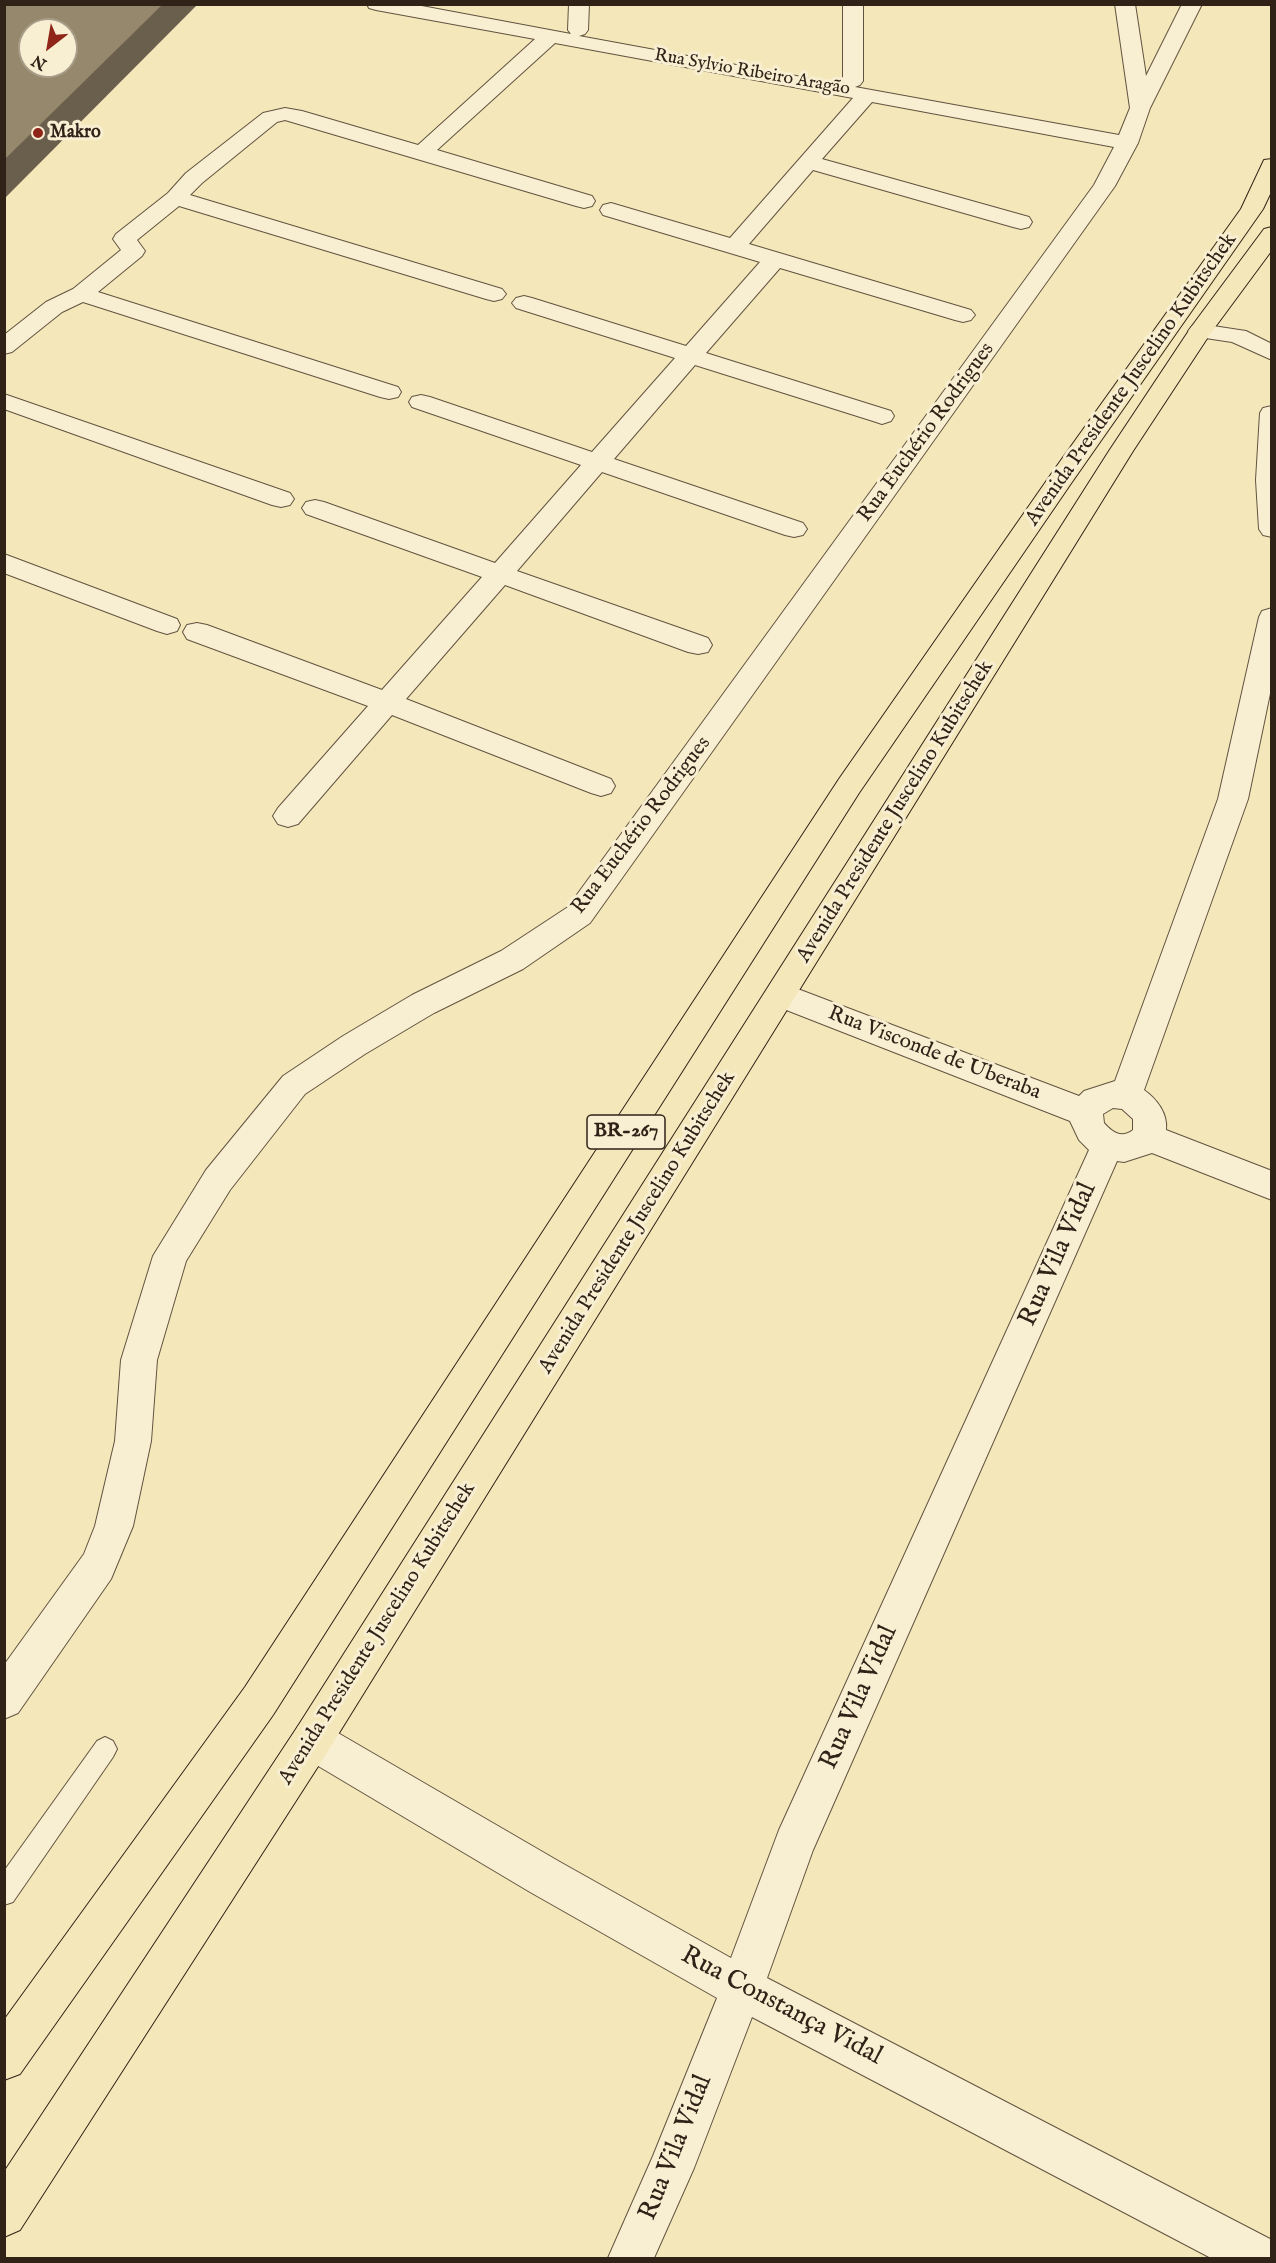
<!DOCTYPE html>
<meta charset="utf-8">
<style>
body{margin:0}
#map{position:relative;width:1276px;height:2263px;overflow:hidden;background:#f4e7b9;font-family:"IM FELL English",serif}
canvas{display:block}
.frame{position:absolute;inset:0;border:6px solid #312218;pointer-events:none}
.north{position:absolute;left:18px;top:18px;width:60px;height:60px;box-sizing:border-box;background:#f8efd2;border:2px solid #a89d88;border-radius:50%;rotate:211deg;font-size:16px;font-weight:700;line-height:24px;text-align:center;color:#312218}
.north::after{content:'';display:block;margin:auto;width:21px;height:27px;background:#8f2418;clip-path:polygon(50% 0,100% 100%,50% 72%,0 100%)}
</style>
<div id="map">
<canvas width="1276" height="2263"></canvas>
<div class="frame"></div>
<div class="north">N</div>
</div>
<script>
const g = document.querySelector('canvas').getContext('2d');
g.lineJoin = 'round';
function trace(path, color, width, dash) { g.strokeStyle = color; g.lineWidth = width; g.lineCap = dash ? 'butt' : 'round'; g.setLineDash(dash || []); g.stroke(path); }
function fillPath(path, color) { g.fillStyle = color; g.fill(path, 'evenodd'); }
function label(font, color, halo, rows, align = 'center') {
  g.font = font + ' "IM FELL English",serif'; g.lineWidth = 6; g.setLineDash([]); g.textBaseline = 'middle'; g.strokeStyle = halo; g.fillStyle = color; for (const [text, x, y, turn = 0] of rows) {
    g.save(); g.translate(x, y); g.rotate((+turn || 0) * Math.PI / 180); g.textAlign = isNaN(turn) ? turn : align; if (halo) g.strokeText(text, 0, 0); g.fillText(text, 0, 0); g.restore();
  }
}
const lane = new Path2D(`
 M105,1737L113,1741L117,1749L113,1757L13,1902L4,1905V1871L97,1741Z`);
const street = new Path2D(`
 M367,4H411L571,34L568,30L569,4H589L588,30L585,34L579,36L845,85L843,81V4H863V81L860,85L855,87L1119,135L1130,108L1115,4H1135L1146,76L1182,4H1202L1150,108L1138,143L1115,186L590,923L523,969L434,1013L365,1054L305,1094L230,1190L186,1261L157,1360L151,1441L133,1526L111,1579L18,1713L4,1719V1665L84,1554L95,1526L115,1441L121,1360L153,1256L206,1170L283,1076L343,1036L412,995L501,951L568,907L1094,185L1114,147L872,102L822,159L1029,217L1032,222L1029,227L1021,229L1013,227L813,170L749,244L971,310L975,315L971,320L963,322L955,320L780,268L706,353L891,411L894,416L891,421L882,424L873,421L695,365L614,459L803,523L807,529L803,535L794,537L785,535L602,472L517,571L708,638L712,645L708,652L698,654L688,652L505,585L406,699L611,779L615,786L611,793L601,796L591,793L392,715L298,824L288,827L278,824L273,816L278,808L368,706L187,639L183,632L187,625L197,623L207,625L382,690L482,577L306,514L302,508L306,502L315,500L324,502L495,563L581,465L412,407L409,402L412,397L421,395L430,397L592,452L675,358L516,308L512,303L516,298L524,296L532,298L686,346L760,262L603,215L600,210L603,205L611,203L730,238L853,98L555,43L437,150L592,196L595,201L592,206L584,208L576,206L285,120L277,122L202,183L190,195L502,289L506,294L502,299L494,301L486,299L179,206L137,240L145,251L142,256L98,292L398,387L401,392L398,397L389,399L380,397L83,302L62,312L12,352L4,354V335L46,302L73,289L121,250L113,239L116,234L168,193L186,173L263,113L285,108L302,111L418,145L535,39L376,10L369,8Z
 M1200,324L1246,331L1272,344V360L1232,342L1192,336L1188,331L1192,326Z
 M4,394L290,493L294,499L290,505L281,507L272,505L4,409Z
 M1272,406V537L1263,535L1259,529L1256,480L1260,413L1263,408Z
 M4,554L177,619L180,625L177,631L167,634L157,631L4,573Z
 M1272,608V684L1248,799L1144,1090C1157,1099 1168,1114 1166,1130L1272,1171V1200L1152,1153L1124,1162L1117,1161L813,1850L767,1978L1272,2240V2258H1211L752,2017L694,2168L654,2258H608L653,2156L717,1998L530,1892L298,1754L292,1740L298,1726L312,1720L326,1726L560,1862L731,1958L779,1830L1089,1150L1079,1140L1070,1121L771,1004L766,995L771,986L782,983L1079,1096L1084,1091L1115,1081L1218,799L1259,617L1262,611ZM1113,1108L1122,1109L1133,1119V1130C1121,1139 1112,1132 1104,1123L1103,1114Z`);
const highway = new Path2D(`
 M1272,159V190L1263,209L1072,482L859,793L273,1715L20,2074L4,2080V2020L245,1687L839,779L1054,470L1241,209L1264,160Z
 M1272,227V250L1210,334L1133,451L326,1754L20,2230L4,2237V2172L298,1726L1109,451L1192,326L1264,229Z`);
trace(lane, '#625340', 2);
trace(street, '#625340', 2);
trace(highway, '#312218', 2);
fillPath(lane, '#f8efd2');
fillPath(street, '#f8efd2');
fillPath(highway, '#f4e7b9');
fillPath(new Path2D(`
 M164,4H198L4,199V161Z`), '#695f4c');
const building = new Path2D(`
 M4,4H164L4,161ZM30,30H66V66H30Z`);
fillPath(building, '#96886c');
trace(building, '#695f4c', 1.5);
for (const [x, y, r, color] of [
 [38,133,6,"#8f2418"]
]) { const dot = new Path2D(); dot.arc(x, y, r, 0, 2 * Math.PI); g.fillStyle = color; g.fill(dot); trace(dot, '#f8efd2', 2); }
label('18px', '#312218', '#f8efd2', [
 ["Rua Sylvio Ribeiro Aragão",752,73,10]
]);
label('bold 18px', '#312218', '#f8efd2', [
 ["Makro",50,133]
], 'left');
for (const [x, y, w] of [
 [626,1132,78]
]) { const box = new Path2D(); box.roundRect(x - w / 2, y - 17, w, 34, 4.5); g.fillStyle = '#f8efd2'; g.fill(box); trace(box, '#312218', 1.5); }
label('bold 20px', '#312218', null, [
 ["BR-267",626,1132]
]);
label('21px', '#312218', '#f8efd2', [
 ["Avenida Presidente Juscelino Kubitschek",1132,380,-55],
 ["Rua Euchério Rodrigues",927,433,-54],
 ["Avenida Presidente Juscelino Kubitschek",896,812,-58],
 ["Rua Euchério Rodrigues",642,826,-53],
 ["Rua Visconde de Uberaba",934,1054,21],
 ["Avenida Presidente Juscelino Kubitschek",638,1223,-58],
 ["Avenida Presidente Juscelino Kubitschek",378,1634,-58]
]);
label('26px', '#312218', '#f8efd2', [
 ["Rua Vila Vidal",1059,1255,-66],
 ["Rua Vila Vidal",860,1698,-66],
 ["Rua Constança Vidal",781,2007,28],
 ["Rua Vila Vidal",677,2148,-68]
]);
</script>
